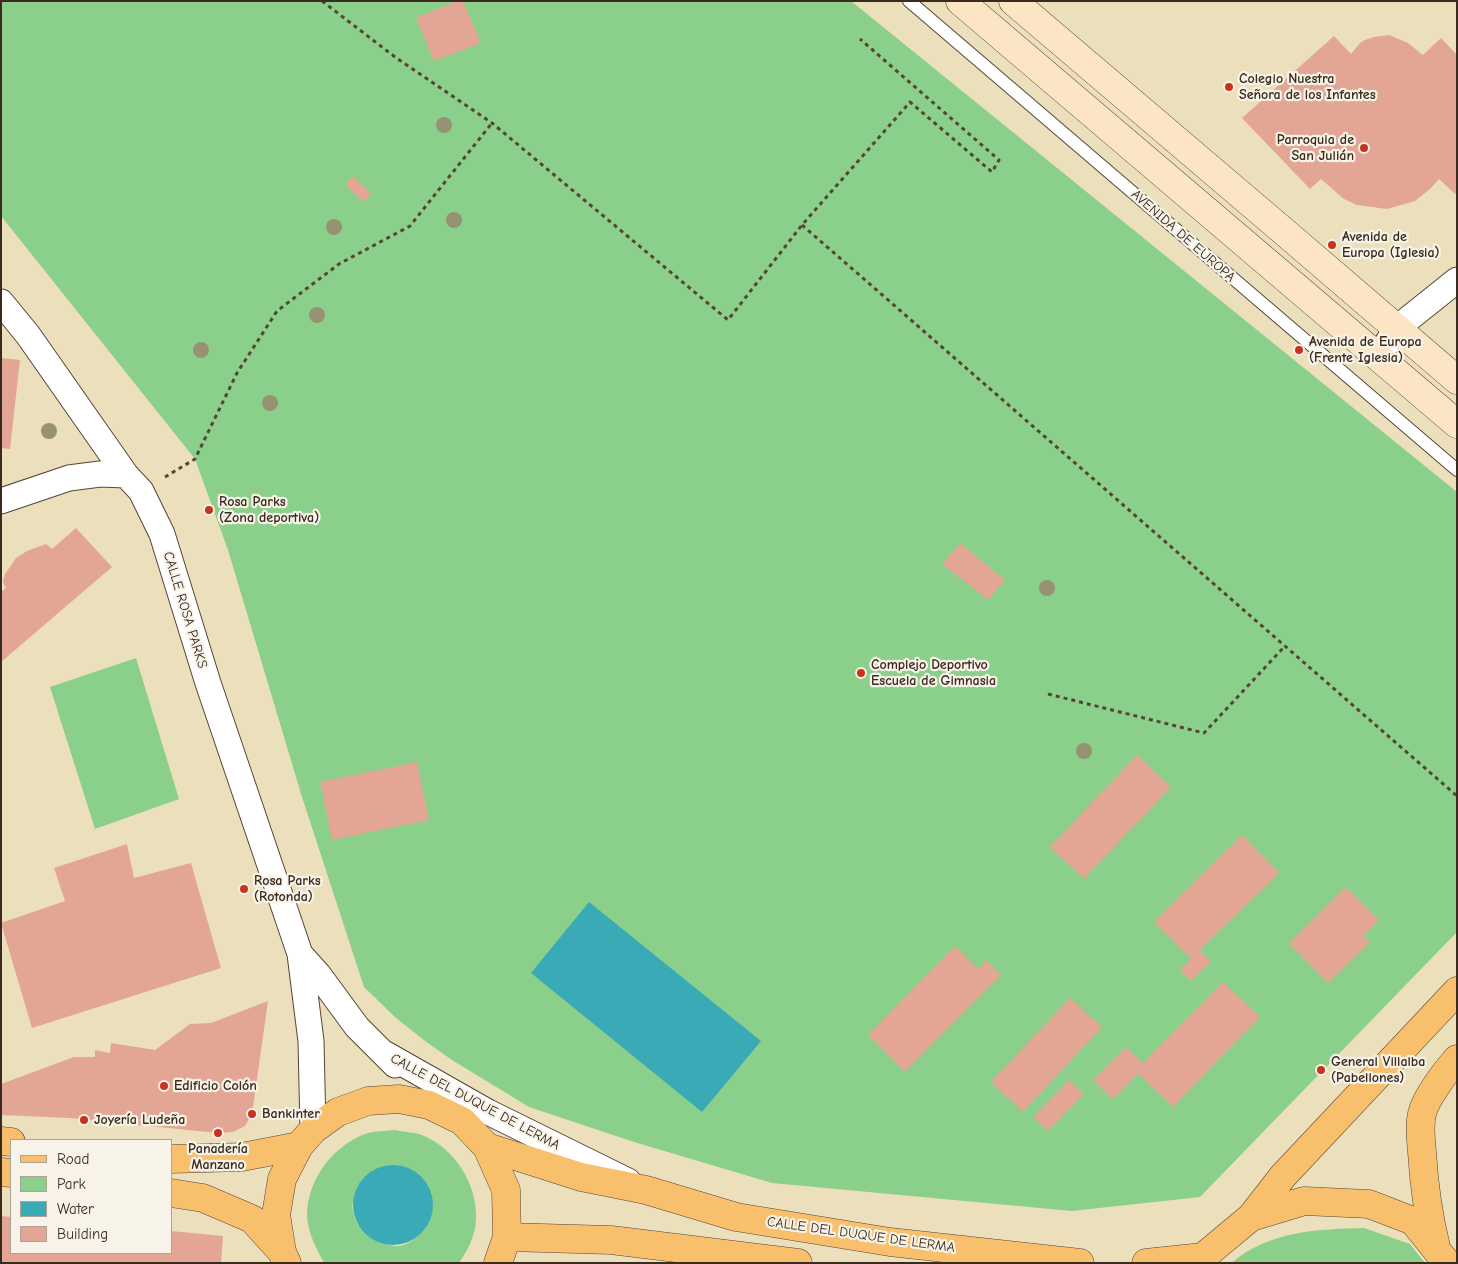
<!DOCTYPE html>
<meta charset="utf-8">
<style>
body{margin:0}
#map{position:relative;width:1458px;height:1264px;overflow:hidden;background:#ecdfbc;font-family:"Comic Neue",sans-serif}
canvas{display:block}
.frame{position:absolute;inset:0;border:2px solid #3b2a1e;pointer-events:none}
.legend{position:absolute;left:10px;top:1139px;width:162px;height:115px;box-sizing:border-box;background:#f7f3e8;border:1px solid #aca397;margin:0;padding:6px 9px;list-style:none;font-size:15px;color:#3b2a1e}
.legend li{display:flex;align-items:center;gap:10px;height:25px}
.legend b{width:25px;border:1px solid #aca397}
</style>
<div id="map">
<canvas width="1458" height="1264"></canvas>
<div class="frame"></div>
<ul class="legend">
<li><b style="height:6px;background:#f8bf6c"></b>Road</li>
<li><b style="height:14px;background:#8bd08a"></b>Park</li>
<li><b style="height:14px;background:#3aaab7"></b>Water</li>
<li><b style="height:14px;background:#e4a694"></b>Building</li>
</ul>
</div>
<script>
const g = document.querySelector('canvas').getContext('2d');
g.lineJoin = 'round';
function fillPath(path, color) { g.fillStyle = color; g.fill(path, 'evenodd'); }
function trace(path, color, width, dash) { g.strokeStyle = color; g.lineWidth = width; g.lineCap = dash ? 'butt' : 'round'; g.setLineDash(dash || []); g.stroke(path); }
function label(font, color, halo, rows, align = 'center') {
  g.font = font + ' "Comic Neue",sans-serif'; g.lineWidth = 4.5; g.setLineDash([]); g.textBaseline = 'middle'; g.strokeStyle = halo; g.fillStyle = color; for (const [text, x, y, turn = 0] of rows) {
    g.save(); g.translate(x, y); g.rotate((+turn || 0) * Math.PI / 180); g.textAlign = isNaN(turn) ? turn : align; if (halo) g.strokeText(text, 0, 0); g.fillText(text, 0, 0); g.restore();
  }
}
fillPath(new Path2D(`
 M1,1H851L1457,492V932L1200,1197L1072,1211L772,1183L634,1142L529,1107L452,1060L425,1041L396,1018L364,987L302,797L228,550L195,459L1,216Z
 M136,658L179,799L95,829L50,687Z
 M395,1130C404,1132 414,1132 422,1135C455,1148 478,1185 476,1220C475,1236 468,1250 459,1263H324C316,1248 308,1233 307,1216C307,1179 334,1144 368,1133C377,1131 387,1131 395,1130ZM352,1204L427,1226C419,1236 407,1248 394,1246C388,1245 381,1239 376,1237C358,1228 355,1225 352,1204Z
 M1364,1228L1410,1244L1425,1263H1232C1267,1231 1320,1229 1364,1228Z`), '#8bd08a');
fillPath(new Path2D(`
 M589,902L761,1041L702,1112L531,973Z
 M353 1205a40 40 0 1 1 80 0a40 40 0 1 1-80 0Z`), '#3aaab7');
fillPath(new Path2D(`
 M457,1H463L481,43L434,61L416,18Z
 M1389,35L1408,43L1423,55L1441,38L1457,55V192L1455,194L1439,179L1430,189L1415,201L1387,209L1357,205L1344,199L1321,179L1310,189L1242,118L1334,36L1351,54L1360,43L1365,40L1374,37Z
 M353,176L371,193L364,202L345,185Z
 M1,358L20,360L10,449L1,448Z
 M76,528L112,567L1,662V592L6,588L3,582L5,574L16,558L27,551L46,544L52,549Z
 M960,543L1005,580L988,600L942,564Z
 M1137,755L1171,787L1084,879L1050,847Z
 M417,762L429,820L332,840L320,782Z
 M1242,835L1279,873L1200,950L1211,962L1191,981L1180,970L1191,959L1154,922Z
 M127,844L134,878L191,863L221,968L32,1028L1,923L65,901L54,868Z
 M1346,887L1379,920L1363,936L1370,942L1328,983L1289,943Z
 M955,946L978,969L986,960L1001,975L905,1072L868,1035Z
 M1223,982L1260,1017L1173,1107L1138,1073L1113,1099L1093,1080L1126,1047L1143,1063Z
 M1070,998L1102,1027L1023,1112L991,1082Z
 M268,1001L252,1114L245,1126L233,1132L218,1133L69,1118L1,1115V1084L74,1057H95V1050L110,1053L111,1043L155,1050L190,1024L211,1023Z
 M1069,1080L1084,1094L1048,1131L1033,1117Z
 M1,1216L11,1217V1253H171V1231L223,1236L221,1263H1Z`), '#e4a694');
const lane = new Path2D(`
 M909,1L1457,470`);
const street = new Path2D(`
 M1,302L28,335L126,475L141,491L162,534L208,683L300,954L311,1041L313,1130
 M1378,357L1397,328L1457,280
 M1,501L69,478L100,474L126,475
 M300,954L318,974L357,1027L395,1065
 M384,1053L488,1112L628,1181`);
const secondary = new Path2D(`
 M960,1L1457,424
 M1013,1L1288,235L1457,380`);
const primary = new Path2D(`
 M1,1141L11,1142
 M487,1147L581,1177L646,1190L736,1217L890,1242L1080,1263
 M171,1159L242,1157L299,1146
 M1,1172L11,1173
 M171,1193L203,1198L252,1219L282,1252
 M1251,1217L1283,1176L1457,991
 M507,1237L611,1240L798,1263
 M1436,1247C1428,1215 1424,1184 1422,1152C1421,1140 1419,1126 1422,1114C1425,1099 1446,1071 1457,1059
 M287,1263L282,1252L276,1215L282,1179L299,1146L313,1130L338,1112L368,1101L399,1099L429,1105L462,1121L487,1147L506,1190L507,1237L498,1263
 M1146,1263L1203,1257
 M1203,1263V1257L1251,1217L1304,1201L1369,1204L1413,1221L1447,1263`);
trace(lane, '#564536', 14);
trace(street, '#564536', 27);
trace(secondary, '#564536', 29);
trace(primary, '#564536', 29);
trace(new Path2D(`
 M322,1L395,57L492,123L728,320L802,225L910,102L992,172L999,160L860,39
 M802,225L1457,796
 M165,477L195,459L237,373L277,311L339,264L410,226L492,123
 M1048,694L1204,733L1285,646`), '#564536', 3, [4, 4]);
trace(lane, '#fff', 12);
trace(street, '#fff', 25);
trace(secondary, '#fce5c4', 28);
trace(primary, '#f8bf6c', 28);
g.fillStyle = '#969374';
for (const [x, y] of [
 [444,125],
 [454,220],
 [334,227],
 [317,315],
 [201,350],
 [270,403],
 [49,431],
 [1047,588],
 [1084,751]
]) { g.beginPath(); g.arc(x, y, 8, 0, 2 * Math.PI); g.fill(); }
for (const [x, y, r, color] of [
 [1229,87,5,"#c8321e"],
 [1364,148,5,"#c8321e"],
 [1332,245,5,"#c8321e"],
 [1299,350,5,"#c8321e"],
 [209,510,5,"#c8321e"],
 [861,673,5,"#c8321e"],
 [244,889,5,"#c8321e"],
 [1321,1070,5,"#c8321e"],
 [164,1086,5,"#c8321e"],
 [252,1114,5,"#c8321e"],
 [84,1120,5,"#c8321e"],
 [218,1133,5,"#c8321e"]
]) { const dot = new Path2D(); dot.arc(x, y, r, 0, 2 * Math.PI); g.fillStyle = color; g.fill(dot); trace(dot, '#f7f3e8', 2); }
label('bold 14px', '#3b2a1e', '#f7f3e8', [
 ["Colegio Nuestra",1239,79],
 ["Señora de los Infantes",1239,95],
 ["Parroquia de",1354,140,"right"],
 ["San Julián",1354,156,"right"],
 ["Avenida de",1342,237],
 ["Europa (Iglesia)",1342,253],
 ["Avenida de Europa",1309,342],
 ["(Frente Iglesia)",1309,358],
 ["Rosa Parks",219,502],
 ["(Zona deportiva)",219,518],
 ["Complejo Deportivo",871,665],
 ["Escuela de Gimnasia",871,681],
 ["Rosa Parks",254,881],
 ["(Rotonda)",254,897],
 ["General Villalba",1331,1062],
 ["(Pabellones)",1331,1078],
 ["Edificio Colón",174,1086],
 ["Bankinter",262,1114],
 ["Joyería Ludeña",94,1120],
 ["Panadería",218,1149,"center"],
 ["Manzano",218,1165,"center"]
], 'left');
label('14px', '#3b2a1e', '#f7f3e8', [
 ["AVENIDA DE EUROPA",1183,236,41],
 ["CALLE ROSA PARKS",185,610,73],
 ["CALLE DEL DUQUE DE LERMA",475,1102,28],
 ["CALLE DEL DUQUE DE LERMA",861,1235,8]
]);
</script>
